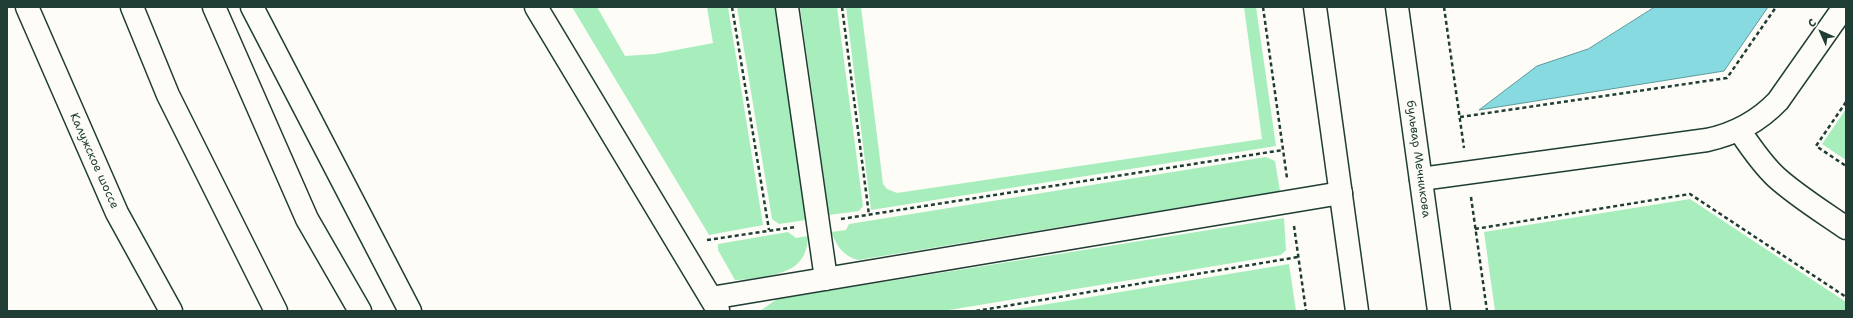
<!DOCTYPE html>
<meta charset="utf-8">
<style>
body{margin:0}
#map{position:relative;width:1853px;height:318px;overflow:hidden;background:#fdfcf7;font-family:"Shantell Sans",sans-serif}
canvas{display:block}
.frame{position:absolute;inset:0;border:8px solid #1f3d34;pointer-events:none}
.north{position:absolute;left:1801px;top:12px;width:40px;height:40px;-webkit-text-stroke:3px #fdfcf7;paint-order:stroke;rotate:315deg;font-size:11px;font-weight:700;line-height:16px;text-align:center;color:#1f3d34}
.north::after{content:'';display:block;margin:auto;width:14px;height:18px;background:#1f3d34;clip-path:polygon(50% 0,100% 100%,50% 72%,0 100%)}
</style>
<div id="map">
<canvas width="1853" height="318"></canvas>
<div class="frame"></div>
<div class="north">С</div>
</div>
<script>
const g = document.querySelector('canvas').getContext('2d');
g.lineJoin = 'round';
function fillPath(path, color) { g.fillStyle = color; g.fill(path, 'evenodd'); }
function trace(path, color, width, dash) { g.strokeStyle = color; g.lineWidth = width; g.lineCap = dash ? 'butt' : 'round'; g.setLineDash(dash || []); g.stroke(path); }
function label(font, color, halo, rows, align = 'center') {
  g.font = font + ' "Shantell Sans",sans-serif'; g.lineWidth = 4; g.setLineDash([]); g.textBaseline = 'middle'; g.strokeStyle = halo; g.fillStyle = color; for (const [text, x, y, turn = 0] of rows) {
    g.save(); g.translate(x, y); g.rotate((+turn || 0) * Math.PI / 180); g.textAlign = isNaN(turn) ? turn : align; if (halo) g.strokeText(text, 0, 0); g.fillText(text, 0, 0); g.restore();
  }
}
fillPath(new Path2D(`
 M572,7H597L625,56L655,54L713,43L707,7H728L763,225L709,235Z
 M737,7H776L806,220L779,224L772,219Z
 M800,7H837L863,206L859,211L829,215Z
 M846,7H861L883,184L887,189L897,193L1262,139L1244,7H1256L1276,146L871,210Z
 M1846,109V160L1822,144Z
 M1266,157L1275,161L1280,191L858,260C843,256 837,246 831,232L846,230L849,224Z
 M1690,199L1846,302V311H1495L1484,232Z
 M1284,218L1286,250L1281,255L943,311H760L777,299Z
 M788,232L796,238L808,236C807,266 789,272 763,277C754,278 744,280 735,280L718,250V244Z
 M1289,264L1296,311H1006Z`), '#a7eebc');
const water = new Path2D(`
 M1655,7H1768L1724,71L1479,110L1537,66L1588,49Z`);
fillPath(water, '#88dae1');
trace(water, '#5e9b9c', 1);
const street = new Path2D(`
 M536,7L718,310
 M787,7L826,279
 M1739,130C1750,146 1761,163 1776,177C1797,196 1823,212 1846,228
 M1421,179L1707,140C1735,134 1758,122 1778,101L1844,7
 M711,298L1341,193`);
const secondary = new Path2D(`
 M214,7L307,219L360,311
 M252,7L410,311
 M1315,7L1357,311
 M1397,7L1439,311`);
const highway = new Path2D(`
 M27,7L117,213L171,311
 M132,7L168,95L276,311`);
trace(street, '#1f3d34', 25);
trace(secondary, '#1f3d34', 25);
trace(highway, '#1f3d34', 25);
trace(new Path2D(`
 M732,7L769,230
 M842,7L869,215
 M1263,7L1287,178
 M1444,7L1464,148
 M1846,102L1816,146L1846,166
 M1460,117L1727,78L1776,7
 M1471,197L1487,311
 M841,219L1283,150
 M1294,226L1306,311
 M1475,229L1690,194L1846,297
 M707,240L795,227
 M976,311L1298,257`), '#1f3d34', 2.5, [4, 3]);
trace(street, '#fdfcf7', 22);
trace(secondary, '#fdfcf7', 22);
trace(highway, '#fdfcf7', 22);
label('12px', '#1f3d34', '#fdfcf7', [
 ["бульвар Мечникова",1418,159,82],
 ["Калужское шоссе",94,161,66]
]);
</script>
